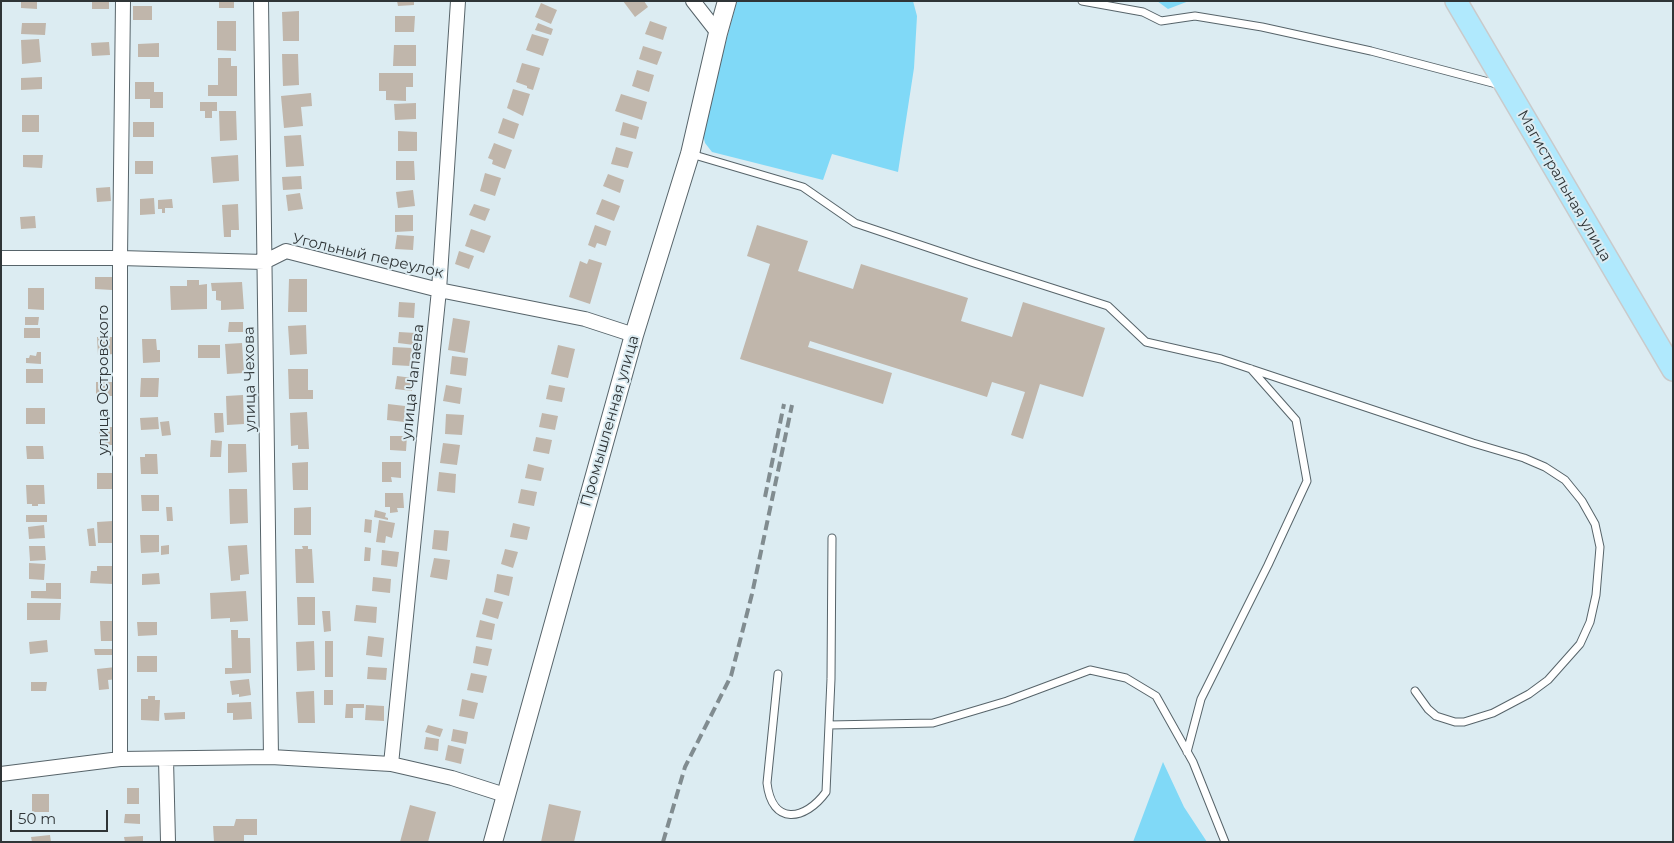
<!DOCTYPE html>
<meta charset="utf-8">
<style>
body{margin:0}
#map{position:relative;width:1674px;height:843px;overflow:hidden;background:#dcecf2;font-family:Montserrat,sans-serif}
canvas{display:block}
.frame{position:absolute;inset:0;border:2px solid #2f3537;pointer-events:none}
.scale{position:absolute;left:10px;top:810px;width:98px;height:22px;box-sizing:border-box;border:2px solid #2f3537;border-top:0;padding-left:6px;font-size:15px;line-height:18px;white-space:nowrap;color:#2f3537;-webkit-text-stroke:4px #dcecf2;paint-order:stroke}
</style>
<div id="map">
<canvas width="1674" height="843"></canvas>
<div class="frame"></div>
<div class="scale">50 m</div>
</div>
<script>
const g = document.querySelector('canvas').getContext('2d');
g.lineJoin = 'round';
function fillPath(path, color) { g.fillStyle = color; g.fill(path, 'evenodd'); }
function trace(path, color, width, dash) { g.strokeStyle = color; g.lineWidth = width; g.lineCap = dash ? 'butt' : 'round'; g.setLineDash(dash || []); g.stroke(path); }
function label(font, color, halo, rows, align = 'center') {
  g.font = font + ' Montserrat,sans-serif'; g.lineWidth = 4; g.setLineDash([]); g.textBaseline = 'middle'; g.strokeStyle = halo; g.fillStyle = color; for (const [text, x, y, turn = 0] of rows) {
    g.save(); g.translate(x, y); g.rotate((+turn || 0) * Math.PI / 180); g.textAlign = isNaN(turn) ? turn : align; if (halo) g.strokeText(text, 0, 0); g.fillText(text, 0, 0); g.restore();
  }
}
fillPath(new Path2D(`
 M737,1H913L917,16L914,68L898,172L832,154L823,180L712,152L705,143L702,130Z
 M1157,1H1189L1168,9Z
 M1163,762L1184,807L1207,842H1133Z`), '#80d9f7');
fillPath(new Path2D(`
 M21,1H37V9L21,8Z
 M92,1H109V9H92Z
 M219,1H234V8H219Z
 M397,1H414V5L398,6Z
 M623,1H644L648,7L635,17Z
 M541,3L557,10L551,24L535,17Z
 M133,6H152V20H133Z
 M299,11V41H283L282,12Z
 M395,16H415L414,32H395Z
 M217,21H236V51L217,50Z
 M650,21L667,27L663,40L645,34Z
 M22,23H46L45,35L21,34Z
 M538,23L553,29L551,35L535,30Z
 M532,34L549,39L543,56L526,50Z
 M39,39L41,62L22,64L21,40Z
 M109,42L110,55L92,56L91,43Z
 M159,43V57H138V44Z
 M394,45H416V66H393Z
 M643,46L662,52L657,65L639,59Z
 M282,54H298L299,85L283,86Z
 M218,58H231V66H237V96H208V85H218Z
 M522,63L540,68L533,90L527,88V86L516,82Z
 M637,70L654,75L649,92L632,86Z
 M379,73H413V87H406V101L386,100V91H379Z
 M42,77V89L21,90V78Z
 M135,82H154V92H163V108H150V99H135Z
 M513,89L530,94L523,116L507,108Z
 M311,93L312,106L301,107L303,126L284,128L281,96Z
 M621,94L647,102L642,120L615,111Z
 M200,102H217V111H212V118H205V111H200Z
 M416,103V119L395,120L394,104Z
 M219,111H236L237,140L220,141Z
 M22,115H39V132H22Z
 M503,118L519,124L514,139L498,133Z
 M133,122H154V137H133Z
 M623,122L639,127L636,139L620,135Z
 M398,131L417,132V151H398Z
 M301,135L304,166L286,167L284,136Z
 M494,143L512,150L505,169L492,164L493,160L488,158Z
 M616,147L633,152L628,168L611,164Z
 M23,155H43L42,168L23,167Z
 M238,155L239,181L213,183L211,157Z
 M135,161H153V174H135Z
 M396,161H414L415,180H396Z
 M485,173L501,178L495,196L480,191Z
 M608,174L624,180L620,193L603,186Z
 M301,176L302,189L283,190L282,177Z
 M110,187L111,201L97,202L96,188Z
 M413,190L415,206L398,208L396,192Z
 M300,193L303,209L288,211L286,195Z
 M154,198L155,214L140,215V199Z
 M172,199L173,208H165V213H162V209H158V200Z
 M602,199L620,206L614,221L596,214Z
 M238,204L239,230H231V237H224L222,205Z
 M474,204L490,209L485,221L469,215Z
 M395,215H413V231L395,232Z
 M35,216L36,228L21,229L20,217Z
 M595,225L611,231L606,246L597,243L595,248L588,245Z
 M757,225L808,241L798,271L853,289L861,264L968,298L961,321L1012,337L1023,302L1105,328L1083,397L1040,384L1023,439L1011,435L1025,392L992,382L987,397L810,341L808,347L892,373L883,404L740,359L770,264L747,256Z
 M471,229L491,236L484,253L465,246Z
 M397,235L414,236L413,250L395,249Z
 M459,251L474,256L469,269L455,264Z
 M589,259L602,263L590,304L569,297L580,261L587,264Z
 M95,277H112V290L95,289Z
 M289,279H307V312H288Z
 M187,280H199V285L207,284V309L171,310L170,286H187Z
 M242,282L244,309L221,310V301L216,300V291H212L211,283Z
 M28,288H44V310L28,309Z
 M399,302L415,303L414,318L398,317Z
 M25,317H39L38,325H25Z
 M453,318L470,321L465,353L448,350Z
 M229,322H243V332H228Z
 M306,325L307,354L290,355L288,326Z
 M24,328H40V338H24Z
 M399,332L416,333L414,345L398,343Z
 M97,337H113V343H118L115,354L98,355Z
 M142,339H156L157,350H160V362L143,363Z
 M242,343L244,373L227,374L225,344Z
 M198,345H220V358H198Z
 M558,345L575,349L568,378L551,374Z
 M393,347L412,348L410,366L392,365Z
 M37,352H41V364L26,363V358H29L30,355L36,356Z
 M452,356L468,358L466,376L450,374Z
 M26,369H43V383H26Z
 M288,369H308V390H313V399H289Z
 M397,376L413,378L412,391L395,389Z
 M141,378H159L158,397H140Z
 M96,382H113L114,396H96Z
 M446,385L462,388L460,404L443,401Z
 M549,385L565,388L562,402L546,399Z
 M243,395L244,424L227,425L226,396Z
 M388,404L405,406L404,422L387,420Z
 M26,408H45V424H26Z
 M307,412L309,449H298V445L291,446L290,413Z
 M214,413H223L224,432L215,433Z
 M542,413L558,416L555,430L539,427Z
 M446,414L464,415L462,435L445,434Z
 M158,417L159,429L141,430L140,418Z
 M169,421L171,435L162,436L160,422Z
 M99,427H116V445H99Z
 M390,436H407L406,451L390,450Z
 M536,437L552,440L549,454L533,451Z
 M211,440L222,441L221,457H210Z
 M443,443L460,445L457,465L440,463Z
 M228,444H246L247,472L228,473Z
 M26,446H43L44,459H27Z
 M145,454H157L158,474H141L140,457H145Z
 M308,462V490H293L292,463Z
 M382,462H401V478L391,477L392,482H382Z
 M528,464L544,468L541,481L525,478Z
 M439,472L456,474L455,493L437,491Z
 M97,473H114V489H97Z
 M26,485H44L45,504H38V506H32V504H27Z
 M229,489H247L248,523L230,524Z
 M521,489L537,492L534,506L518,503Z
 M385,493H403L404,508H397L398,512L390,513V507H385Z
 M141,495H159V511H142Z
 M166,507H172L173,521H167Z
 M311,507V535H294V508Z
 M375,510L386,513L385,517L388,518V520L374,517Z
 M26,515H47V522H26Z
 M365,519L372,520L371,533L364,532Z
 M379,520L395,523L392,538L386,536L385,543L376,542Z
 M113,521L114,543H98L97,522Z
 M513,523L530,527L527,540L510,537Z
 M44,525L45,538L29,539L28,527Z
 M94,528L96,546H89L87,529Z
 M434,530L449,531L447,551L432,549Z
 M140,535H159V552L141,553Z
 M169,545V554L161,555V546Z
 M247,545L249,574L240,575V580L231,581L228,546Z
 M29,546H45L46,560L30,561Z
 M302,546H308V549H312L314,583H296L295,549H303Z
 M365,547L371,548L370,561H364Z
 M505,549L518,552L513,568L501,564Z
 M382,550L399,552L397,567L381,565Z
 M434,558L450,560L447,580L430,577Z
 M29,563L45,564L44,580L29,579Z
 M97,566H113V584L90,583L91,571H97Z
 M159,573L160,584L142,585V574Z
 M497,574L513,577L509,596L494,592Z
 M373,577L391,579L390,593L372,591Z
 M46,583H61V599L31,598V591H46Z
 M246,591L248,621L230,622V618L211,619L210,593Z
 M297,597H315V625H298Z
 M486,598L503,602L498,619L482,614Z
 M27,603H61L60,620H27Z
 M356,605L377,607L376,623L354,621Z
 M322,611H330L331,631L324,632Z
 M480,620L495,624L492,640L476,637Z
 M100,621H115V641H101Z
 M137,622H157V635L138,636Z
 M231,630H238V638H250L251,673L225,674V668H232Z
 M368,636L384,638L382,657L366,655Z
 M47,640L48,652L30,654L29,642Z
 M314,641L315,670L297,671L296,642Z
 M325,641H333V677H325Z
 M476,646L492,649L488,666L473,663Z
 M94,649H112V655H95Z
 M137,656H157V672H137Z
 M116,667L117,679L108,680L109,689L99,690L97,669Z
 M368,667L387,668L386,680L367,679Z
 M471,673L487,676L483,693L467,690Z
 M249,679L251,695L239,697V694L232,695L230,681Z
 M31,682H47L46,691H31Z
 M324,690H333V705H324Z
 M314,691L315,723H298L296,692Z
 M148,696H155V700H160L159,721L141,720V699H148Z
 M462,699L478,703L474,719L459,716Z
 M251,702L252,719L233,720V713H227V703Z
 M346,704H364V708H353V718H345Z
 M366,705L384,706V721L365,720Z
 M185,712V719L165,720L164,713Z
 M428,725L443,729L440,737L425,732Z
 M453,729L468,732L466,744L451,741Z
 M426,737L439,739L438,751L424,749Z
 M448,745L464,749L461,764L445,760Z
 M127,788H139V804H127Z
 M32,794H49V812H32Z
 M549,804L581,811L574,842H541Z
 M410,805L436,812L428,842H400Z
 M125,814H140V824L124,823Z
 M236,819H257V835H244V842H214L213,826H234Z
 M50,835L51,842H32L31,837Z
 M143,836V842H125L124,837Z`), '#c0b6ab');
const service = new Path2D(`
 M1082,1L1143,12L1161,21L1195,16L1262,27L1371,51L1500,85
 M691,154L803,187L855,223L974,263L1108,306L1146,342L1221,359L1473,443L1524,458L1545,467L1565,480L1582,501L1595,524L1600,547L1596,595L1590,622L1580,644L1548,680L1529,694L1493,713L1464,722H1455L1436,716L1428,709L1415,691
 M778,674L767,783C772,826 805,821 826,792L831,679L832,538
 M829,725L933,723L1007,701L1090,670L1126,678L1156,696L1193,762L1225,842
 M1187,752L1201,699L1268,565L1307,481L1296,420L1251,369`);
const minor = new Path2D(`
 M261,1L271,757
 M693,1L718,33
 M1,258H120L264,262L286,251L439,290L585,319L634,335
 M120,759V258L123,1
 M166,759L168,842
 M391,764L439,290L458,1
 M1,774L120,759L271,757L391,764L452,778L505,795`);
const tertiary = new Path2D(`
 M493,842L634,335L690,154L718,33L727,1`);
const primary = new Path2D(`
 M1456,1L1673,370`);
trace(service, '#57646a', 9);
trace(minor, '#57646a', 16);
trace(tertiary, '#57646a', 20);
trace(primary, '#c9cacb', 24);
trace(service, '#fff', 7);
trace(minor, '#fff', 14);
trace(tertiary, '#fff', 18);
trace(primary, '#b0e9fd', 21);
trace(new Path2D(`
 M765,497L784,404
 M663,842L685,767L731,676L752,594L792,405`), '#818c90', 4, [10, 5]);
label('15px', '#2f3537', '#dcecf2', [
 ["Магистральная улица",1564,186,60],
 ["Угольный переулок",368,256,13],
 ["улица Чехова",250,379,-91],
 ["улица Островского",104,380,-90],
 ["улица Чапаева",413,382,-84],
 ["Промышленная улица",610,421,-74]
]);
</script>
